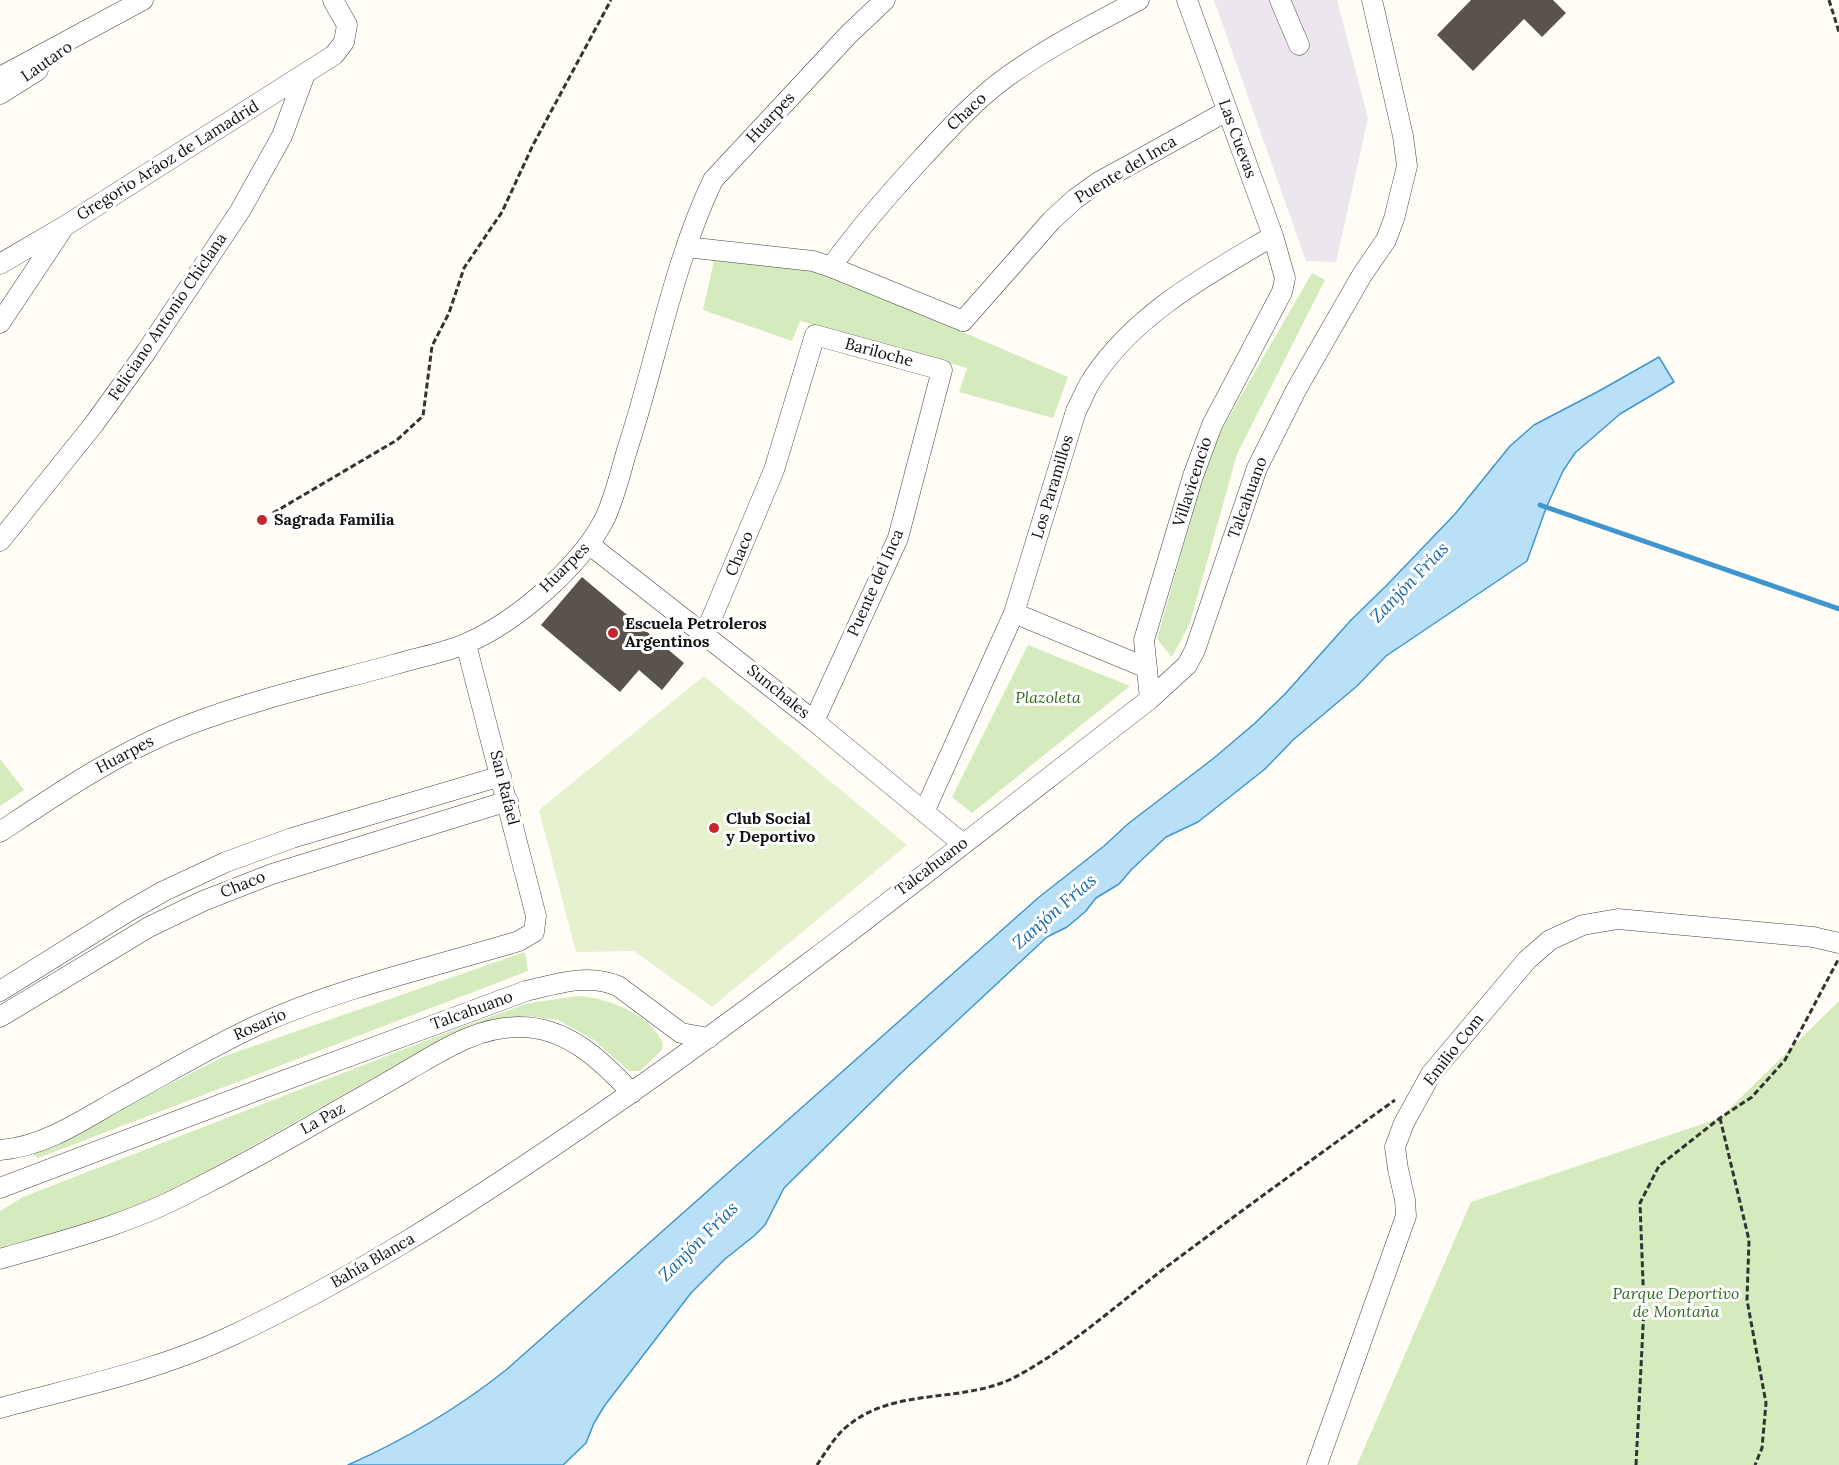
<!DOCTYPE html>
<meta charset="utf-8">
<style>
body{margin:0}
canvas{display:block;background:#fffdf5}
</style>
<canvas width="1839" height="1465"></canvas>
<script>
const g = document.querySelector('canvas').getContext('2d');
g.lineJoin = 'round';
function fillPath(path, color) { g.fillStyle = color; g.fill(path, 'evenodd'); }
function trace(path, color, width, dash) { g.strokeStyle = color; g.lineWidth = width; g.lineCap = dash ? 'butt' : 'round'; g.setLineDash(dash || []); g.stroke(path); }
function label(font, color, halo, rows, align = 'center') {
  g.font = font + ' Lora,serif'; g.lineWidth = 6; g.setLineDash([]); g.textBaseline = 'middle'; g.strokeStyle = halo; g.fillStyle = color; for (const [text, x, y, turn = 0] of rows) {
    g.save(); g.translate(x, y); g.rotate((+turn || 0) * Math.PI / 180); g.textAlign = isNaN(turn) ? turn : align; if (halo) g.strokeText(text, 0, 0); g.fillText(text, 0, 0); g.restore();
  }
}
fillPath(new Path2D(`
 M1214,0H1337L1368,118L1336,262L1306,261Z`), '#eee6ef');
fillPath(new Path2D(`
 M715,256L822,272L1068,377L1053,418L959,392L967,368L800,321L792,341L703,310Z
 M1312,273L1325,280L1237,454L1190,623L1172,657L1157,639L1212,446Z
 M1028,645L1130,686L972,813L952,797Z
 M0,759L24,790L0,806Z
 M525,952L528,971L38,1158L33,1155L38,1150L100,1122L129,1105L225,1056Z
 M578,996C608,998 651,1014 663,1044L662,1050L640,1071H629L594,1040L558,1020L527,1016L501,1019L446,1037L183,1185C124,1213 63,1232 0,1248V1211L23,1197L464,1026L529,1003Z
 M1839,1001V1465H1357L1471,1202L1720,1118Z`), '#d5ebbd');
fillPath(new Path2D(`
 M704,676L907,845L712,1007L634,951L576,952L539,810Z`), '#e6f2cf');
const water = new Path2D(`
 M1659,357L1674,382L1620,414L1575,453L1563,471L1546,508L1527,561L1386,656L1357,686L1293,740L1265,769L1198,822L1166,837L1132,869L1119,884L1096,898L1085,912L1067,927L1047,937L901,1073L784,1188L765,1225L754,1236L725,1259L691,1293L605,1405L594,1423L586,1443L563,1465H348C404,1440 457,1409 506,1370L1038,898L1104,846L1129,823L1214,758L1254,724L1285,694L1351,620L1386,586L1455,514L1510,446L1534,425L1599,391Z`);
fillPath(water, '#b9e0f7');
trace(water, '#3f96cf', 1.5);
trace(new Path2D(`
 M1540,505L1839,609`), '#3f96cf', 5);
fillPath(new Path2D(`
 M1471,0H1553L1566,13L1542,37L1524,19L1473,71L1437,35Z
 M582,577L684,663L662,690L639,670L620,692L541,625Z`), '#5a524d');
const minor = new Path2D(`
 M1280,0L1299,45
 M0,77L143,0
 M0,94L38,70
 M686,247L813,261L831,267L963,321L1052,220L1075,199L1097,183L1227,111
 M0,264L65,226L334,55L344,42L347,25L333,0
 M831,267C859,228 890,193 922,158C949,129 976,99 1008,76C1049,47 1095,23 1139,0
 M0,323L62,230
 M0,541L94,424L146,352L240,211L282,136L305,74
 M590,545L814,721L963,844
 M1014,613L1147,668
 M705,634L774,470L815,335L942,370L898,538L814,721
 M1150,699L1144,640L1193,476L1212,425L1282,292L1285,278L1273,236L1187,0
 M925,810L1014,613L1076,411C1082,400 1086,388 1093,378C1136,313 1207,275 1273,236
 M0,832C60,792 120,751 188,725C255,699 327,683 396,664C419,657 445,653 467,643C516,622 578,568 603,522C614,502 621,469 628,447C657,358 673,264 713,180L849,34L885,0
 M0,991L127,912L164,891L226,862L292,838L501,776
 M0,1017L149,927L203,901L272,874L508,801
 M0,1150C42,1147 80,1122 116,1101C164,1075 210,1047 260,1024C342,987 433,967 519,941L534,932L536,916L466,644
 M0,1188L261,1089L526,991C556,984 588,973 618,986L681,1033L709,1038
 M0,1259C62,1241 126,1225 184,1195C235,1169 286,1141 335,1112C360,1098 385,1084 410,1069C443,1050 478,1027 518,1027C566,1026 601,1060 632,1093
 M0,1408C77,1387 156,1371 229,1337C349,1281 460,1210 570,1135C770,999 959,847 1150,699L1187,665L1195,650L1257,468L1296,390L1362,275L1386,240L1394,219L1407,166L1403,136L1372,0
 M1317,1465L1406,1216L1405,1200L1398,1169L1395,1147L1404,1123L1431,1074L1527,960L1550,940L1583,925L1618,919L1813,937L1839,943`);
trace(minor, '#444', 21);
trace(new Path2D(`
 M1829,0L1839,32
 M273,513L397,440L423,416L432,346L449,313L464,268L502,212L533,145L611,0
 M1720,1118L1749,1240L1747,1300L1766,1403L1762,1448L1755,1465
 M817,1465C825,1453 834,1438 844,1429C894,1384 964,1406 1019,1375C1070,1347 1118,1304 1165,1268C1241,1211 1318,1155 1395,1100
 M1636,1465L1644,1308L1640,1203L1659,1166L1720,1118L1752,1097L1785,1060L1838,960`), '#333', 3, [6, 3]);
trace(minor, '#fff', 20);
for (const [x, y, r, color] of [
 [262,520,6,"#c4262e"],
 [613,633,6,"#c4262e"],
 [714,828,6,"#c4262e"]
]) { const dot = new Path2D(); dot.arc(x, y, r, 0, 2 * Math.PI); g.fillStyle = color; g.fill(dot); trace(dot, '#fff', 2); }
label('16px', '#111', '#fff', [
 ["Lautaro",47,62,-35],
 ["Chaco",967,112,-43],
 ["Huarpes",771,118,-47],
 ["Las Cuevas",1237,139,70],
 ["Gregorio Aráoz de Lamadrid",168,161,-32],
 ["Puente del Inca",1126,170,-31],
 ["Feliciano Antonio Chiclana",168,317,-56],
 ["Bariloche",879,353,15],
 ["Villavicencio",1193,482,-72],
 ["Los Paramillos",1053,487,-73],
 ["Talcahuano",1248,498,-70],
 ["Chaco",740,554,-67],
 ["Huarpes",565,568,-45],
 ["Puente del Inca",876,583,-66],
 ["Sunchales",778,692,39],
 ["Huarpes",125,755,-28],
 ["San Rafael",504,788,76],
 ["Talcahuano",932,867,-37],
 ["Chaco",243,885,-22],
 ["Talcahuano",472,1011,-20],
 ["Rosario",260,1025,-24],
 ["Emilio Com",1454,1050,-52],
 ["La Paz",323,1119,-29],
 ["Bahía Blanca",373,1261,-30]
]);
label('bold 16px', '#111', '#fff', [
 ["Sagrada Familia",274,520],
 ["Escuela Petroleros",625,624],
 ["Argentinos",625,642],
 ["Club Social",726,819],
 ["y Deportivo",726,837]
], 'left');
label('italic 16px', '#2f6b1f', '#fff', [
 ["Plazoleta",1048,698],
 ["Parque Deportivo",1676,1294],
 ["de Montaña",1676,1312]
]);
label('italic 18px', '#1768a6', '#fff', [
 ["Zanjón Frías",1410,583,-46],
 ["Zanjón Frías",1055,912,-41],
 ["Zanjón Frías",699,1242,-45]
]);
</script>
